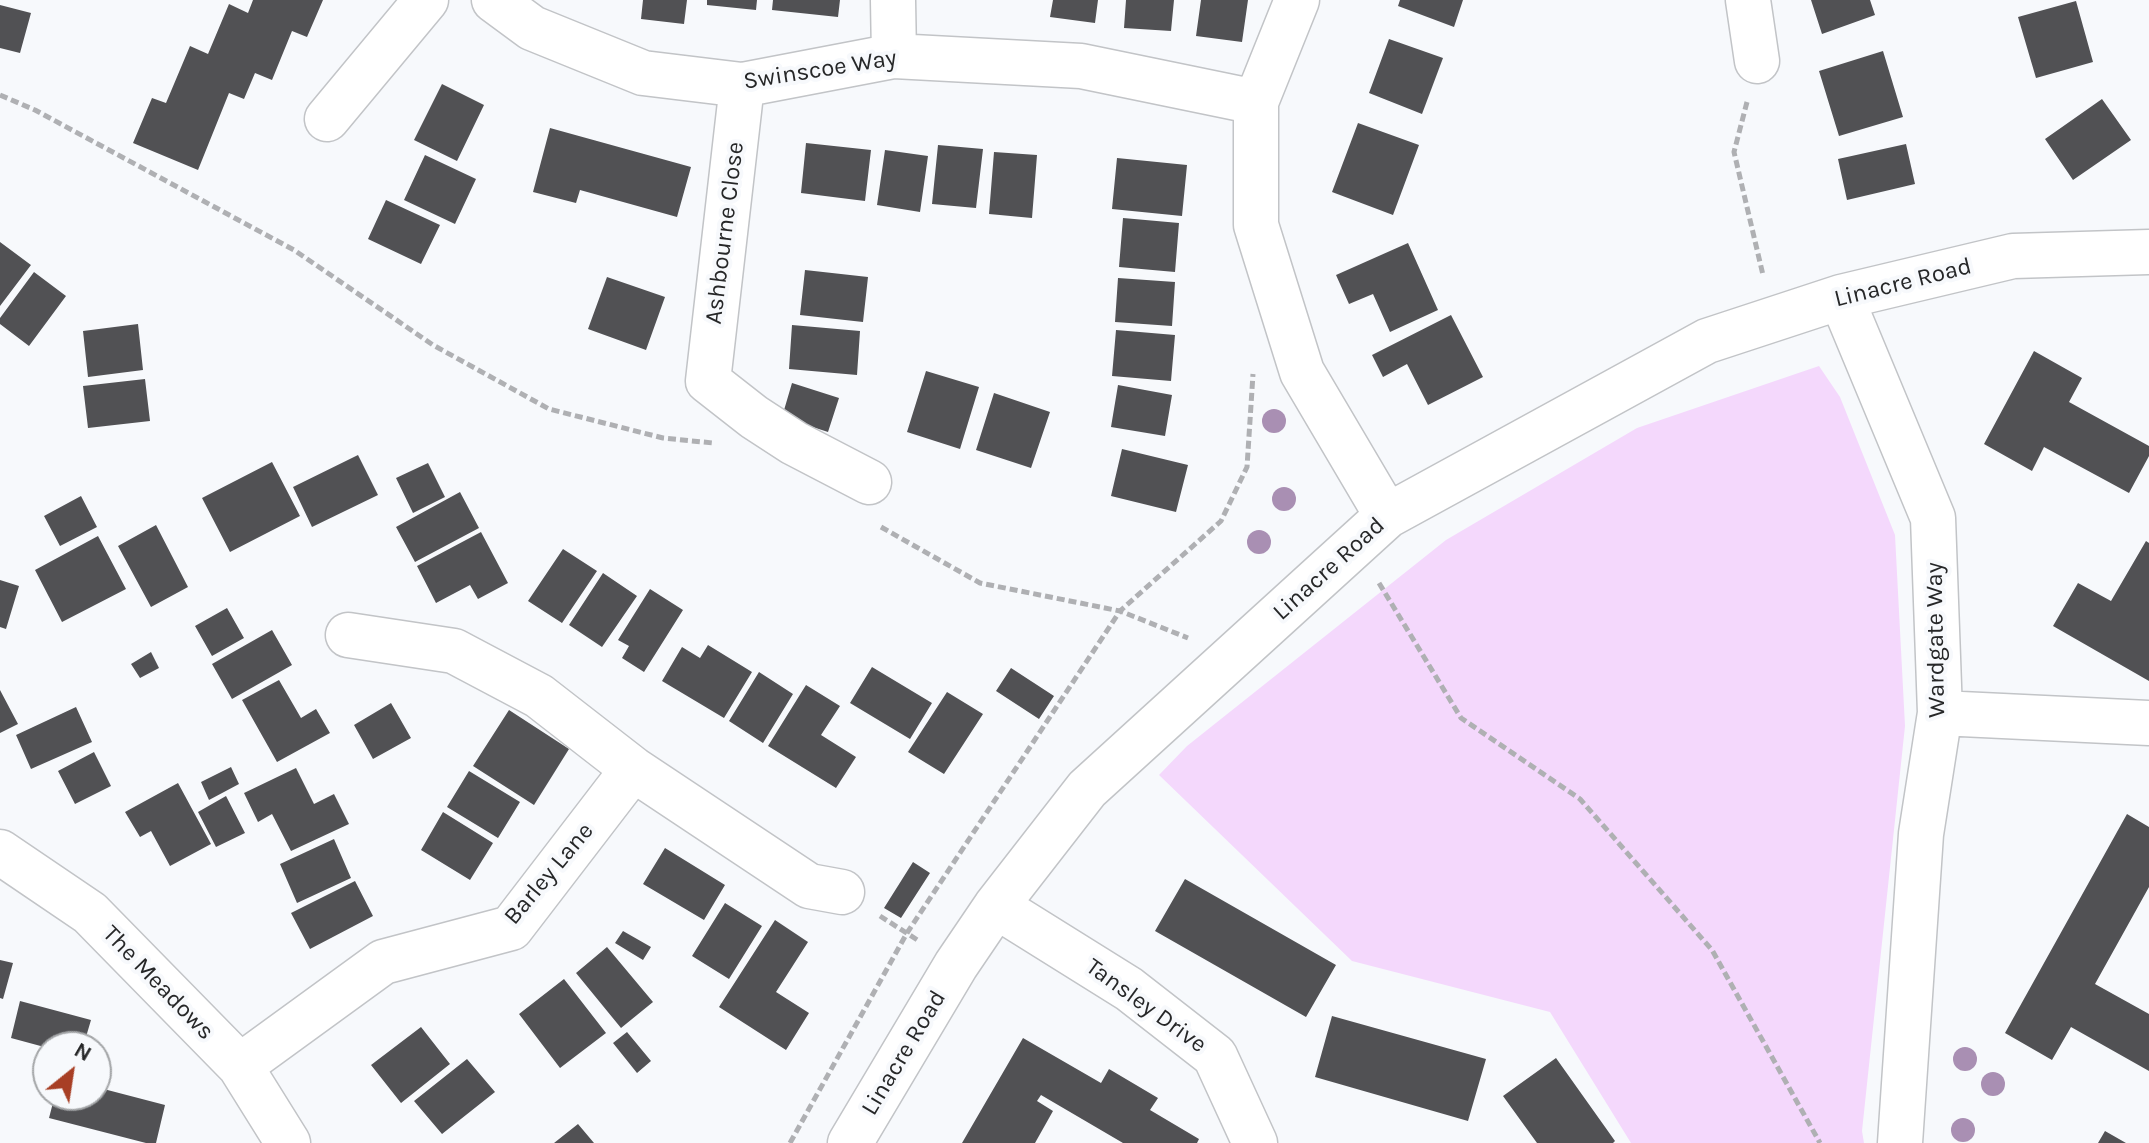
<!DOCTYPE html>
<style>
body{margin:0}
#map{position:relative;width:2149px;height:1143px;overflow:hidden;background:#f7f9fc;font-family:Karla,sans-serif}
canvas{display:block}
.north{position:absolute;left:32px;top:1031px;width:80px;height:80px;box-sizing:border-box;background:#f7f9fc;border:2px solid #a3a5a7;border-radius:50%;rotate:30deg;font-size:22px;font-weight:700;line-height:32px;text-align:center;color:#262728}
.north::after{content:'';display:block;margin:auto;width:28px;height:36px;background:#a83f25;clip-path:polygon(50% 0,100% 100%,50% 72%,0 100%)}
</style>
<div id="map">
<canvas width="2149" height="1143"></canvas>
<div class="north">N</div>
</div>
<script>
const g = document.querySelector('canvas').getContext('2d');
g.lineJoin = 'round';
function fillPath(path, color) { g.fillStyle = color; g.fill(path, 'evenodd'); }
function trace(path, color, width, dash) { g.strokeStyle = color; g.lineWidth = width; g.lineCap = dash ? 'butt' : 'round'; g.setLineDash(dash || []); g.stroke(path); }
function label(font, color, halo, rows, align = 'center') {
  g.font = font + ' Karla,sans-serif'; g.lineWidth = 8; g.setLineDash([]); g.textBaseline = 'middle'; g.strokeStyle = halo; g.fillStyle = color; for (const [text, x, y, turn = 0] of rows) {
    g.save(); g.translate(x, y); g.rotate((+turn || 0) * Math.PI / 180); g.textAlign = isNaN(turn) ? turn : align; if (halo) g.strokeText(text, 0, 0); g.fillText(text, 0, 0); g.restore();
  }
}
fillPath(new Path2D(`
 M1819,366L1840,397L1895,535L1905,726L1862,1131L1864,1143H1631L1550,1012L1352,961L1159,775L1187,746L1446,540L1637,428Z`), '#f4d8fc');
fillPath(new Path2D(`
 M253,0H323L307,37L292,31L272,80L255,73L244,99L229,93L198,170L133,143L152,98L166,103L190,46L208,54L229,4L248,13Z
 M643,0H687L684,24L641,19Z
 M707,0H757L756,10L707,5Z
 M773,0H840L838,17L772,10Z
 M1053,0H1098L1095,23L1050,17Z
 M1126,0H1174L1171,31L1124,28Z
 M1201,0H1248L1242,42L1196,36Z
 M1400,0H1463L1454,27L1398,6Z
 M1811,0H1870L1875,15L1822,34Z
 M2076,1L2093,62L2036,78L2018,17Z
 M0,5L31,13L20,53L0,48Z
 M1389,39L1443,58L1422,114L1369,93Z
 M1883,51L1903,117L1839,136L1819,71Z
 M442,84L484,105L457,161L414,140Z
 M2102,99L2131,140L2073,180L2045,139Z
 M1358,123L1419,145L1393,215L1332,192Z
 M550,128L691,167L677,217L580,190L576,203L533,192Z
 M806,143L871,150L865,201L801,193Z
 M1906,144L1915,184L1847,200L1838,159Z
 M938,145L983,149L976,208L932,204Z
 M885,150L928,156L920,212L877,205Z
 M994,152L1037,155L1032,218L989,214Z
 M425,155L476,179L455,224L404,200Z
 M1117,158L1187,165L1182,216L1112,209Z
 M386,200L440,225L421,264L368,239Z
 M1123,218L1179,223L1175,272L1119,267Z
 M0,242L31,265L0,306Z
 M1408,243L1438,310L1390,332L1373,294L1349,304L1336,275Z
 M805,270L868,277L863,322L800,315Z
 M34,272L66,296L29,346L0,324V318Z
 M607,277L665,297L646,350L588,329Z
 M1118,278L1175,282L1172,326L1115,322Z
 M1451,315L1483,377L1428,405L1407,364L1383,377L1372,355Z
 M138,324L143,370L88,377L83,331Z
 M792,325L860,331L857,375L789,369Z
 M1116,330L1175,335L1171,381L1112,376Z
 M2034,351L2082,378L2069,402L2149,446V456L2129,493L2044,447L2032,471L1984,444Z
 M926,371L979,387L960,449L907,432Z
 M145,379L150,421L88,428L83,386Z
 M792,383L839,398L828,432L782,417Z
 M1118,385L1172,395L1165,436L1111,427Z
 M994,393L1050,412L1031,468L976,450Z
 M1122,449L1188,465L1176,512L1111,496Z
 M358,455L378,495L312,527L293,487Z
 M272,462L300,516L230,552L202,498Z
 M428,463L445,497L413,513L396,478Z
 M460,492L479,528L415,562L396,527Z
 M81,496L97,527L60,546L44,516Z
 M156,525L188,587L151,607L118,546Z
 M481,532L508,583L478,599L470,585L436,603L417,566Z
 M98,536L126,589L62,622L35,570Z
 M2146,541L2149,543V681L2053,626L2078,583L2111,601Z
 M563,549L597,571L562,623L528,601Z
 M603,573L637,596L602,647L569,625Z
 M0,580L19,586L6,629L0,627Z
 M650,589L683,610L644,672L622,658L629,646L618,640Z
 M227,608L244,638L212,656L195,626Z
 M272,630L292,665L232,699L212,664Z
 M708,645L752,672L724,718L662,681L682,647L700,658Z
 M151,652L159,668L140,678L131,664Z
 M872,667L932,703L910,739L850,703Z
 M1011,668L1054,696L1039,719L996,691Z
 M759,672L793,694L763,743L729,721Z
 M279,680L301,718L316,709L330,733L277,762L242,700Z
 M806,685L840,706L821,735L856,757L836,788L768,746Z
 M0,690L18,724L0,733Z
 M947,692L983,714L944,774L908,752Z
 M391,703L411,738L373,759L354,725Z
 M76,707L92,742L31,769L16,735Z
 M509,710L569,749L534,805L473,766Z
 M94,752L111,786L75,804L58,771Z
 M231,767L239,784L209,800L201,782Z
 M296,768L314,804L334,794L349,824L291,851L272,814L258,822L244,793Z
 M469,771L520,802L498,838L447,807Z
 M178,783L211,844L170,866L151,831L140,837L125,812Z
 M226,796L245,833L216,847L198,812Z
 M443,812L493,843L470,880L421,850Z
 M2127,814L2149,827V887L2095,984L2149,1014V1071L2071,1027L2052,1060L2005,1033Z
 M334,839L351,878L297,903L280,864Z
 M665,848L725,885L704,920L643,884Z
 M913,862L930,873L901,918L884,908Z
 M1185,879L1336,965L1306,1017L1155,931Z
 M355,881L373,916L310,949L291,913Z
 M725,903L762,926L729,979L692,956Z
 M775,920L808,942L776,992L809,1013L786,1050L719,1007Z
 M623,931L651,947L643,960L615,943Z
 M607,947L653,1002L621,1028L576,973Z
 M0,960L13,963L3,999L0,998Z
 M564,979L606,1033L560,1068L519,1014Z
 M20,1001L91,1020L83,1047L48,1048L11,1038Z
 M1332,1016L1486,1059L1468,1121L1315,1077Z
 M421,1027L450,1064L401,1103L371,1065Z
 M627,1032L651,1061L637,1073L613,1043Z
 M1023,1038L1101,1083L1109,1069L1158,1098L1150,1110L1199,1139L1197,1143H1123L1041,1095L1037,1101L1053,1111L1035,1143H962Z
 M1556,1058L1615,1141L1613,1143H1537L1503,1096Z
 M467,1059L495,1092L442,1134L414,1101Z
 M96,1087L165,1105L156,1143H146L49,1118L55,1095H96Z
 M578,1124L594,1143H554Z
 M2105,1131L2126,1143H2098Z`), '#515154');
const minor = new Path2D(`
 M494,0L532,28L643,73L742,85L894,56L1081,66L1256,102
 M893,0L894,56
 M1297,0L1256,102V225L1302,372L1387,516
 M1748,0L1757,61
 M742,85L708,381L754,417L794,443L869,482
 M327,119L426,0
 M1841,297L1933,518L1940,713L1921,834L1900,1143
 M348,635L454,651L539,696L633,769L809,886L842,892
 M1940,713L2149,723
 M0,852L90,913L240,1066L288,1143
 M996,906L1129,989L1215,1056L1255,1143
 M240,1066L383,962L511,928L633,769
 M850,1143L956,965L996,906L1087,789L1387,516L1707,341L1841,297L2013,256L2149,252`);
trace(minor, '#c2c4c7', 47);
trace(new Path2D(`
 M0,95L35,110L294,250L433,345L549,409L663,438L713,443
 M1747,102L1734,152L1763,275
 M881,527L980,583L1120,611L1188,638
 M1379,583L1461,718L1580,799L1712,950L1820,1143
 M880,916L919,941
 M790,1143L907,933L1120,611L1221,521L1247,467L1253,374`), '#afb0b3', 5, [8, 4]);
trace(minor, '#fff', 44);
g.fillStyle = '#a98fb3';
for (const [x, y] of [
 [1274,421],
 [1284,499],
 [1259,542],
 [1965,1059],
 [1993,1084],
 [1963,1130]
]) { g.beginPath(); g.arc(x, y, 12, 0, 2 * Math.PI); g.fill(); }
label('24px', '#262728', '#f7f9fc', [
 ["Swinscoe Way",820,70,-9],
 ["Ashbourne Close",725,233,-83],
 ["Linacre Road",1903,283,-14],
 ["Linacre Road",1329,569,-42],
 ["Wardgate Way",1936,640,-91],
 ["Barley Lane",549,874,-50],
 ["The Meadows",158,983,46],
 ["Tansley Drive",1146,1006,36],
 ["Linacre Road",904,1053,-59]
]);
</script>
